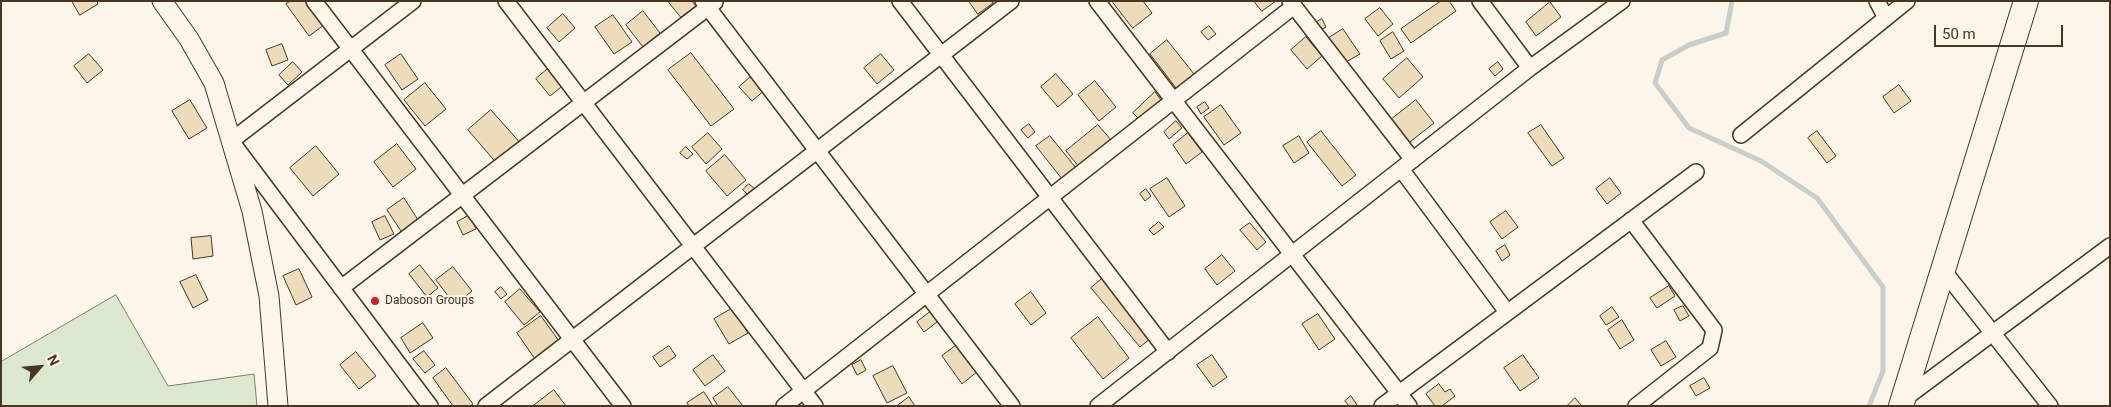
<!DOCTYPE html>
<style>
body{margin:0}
#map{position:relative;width:2111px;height:407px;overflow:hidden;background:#fbf6e9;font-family:Roboto,sans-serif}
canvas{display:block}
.frame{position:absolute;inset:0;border:2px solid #4a3520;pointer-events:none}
.north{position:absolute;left:15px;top:342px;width:50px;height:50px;-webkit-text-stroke:4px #fbf6e9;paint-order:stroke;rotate:63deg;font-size:14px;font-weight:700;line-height:20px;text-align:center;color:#4a3520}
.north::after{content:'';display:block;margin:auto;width:18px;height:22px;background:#4a3520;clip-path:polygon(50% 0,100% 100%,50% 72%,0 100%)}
.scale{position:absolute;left:1934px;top:25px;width:129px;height:22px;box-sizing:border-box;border:2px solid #4a3520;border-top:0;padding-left:6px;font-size:15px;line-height:18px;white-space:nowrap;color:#4a3520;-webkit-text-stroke:4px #fbf6e9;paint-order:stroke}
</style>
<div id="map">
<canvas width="2111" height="407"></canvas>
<div class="frame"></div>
<div class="north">N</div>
<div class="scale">50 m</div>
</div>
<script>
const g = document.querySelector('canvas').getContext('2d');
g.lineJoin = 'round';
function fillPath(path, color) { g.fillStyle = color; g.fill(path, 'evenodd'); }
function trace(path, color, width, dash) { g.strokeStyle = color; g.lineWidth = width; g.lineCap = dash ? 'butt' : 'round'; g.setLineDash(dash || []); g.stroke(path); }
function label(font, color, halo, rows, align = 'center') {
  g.font = font + ' Roboto,sans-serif'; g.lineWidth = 4; g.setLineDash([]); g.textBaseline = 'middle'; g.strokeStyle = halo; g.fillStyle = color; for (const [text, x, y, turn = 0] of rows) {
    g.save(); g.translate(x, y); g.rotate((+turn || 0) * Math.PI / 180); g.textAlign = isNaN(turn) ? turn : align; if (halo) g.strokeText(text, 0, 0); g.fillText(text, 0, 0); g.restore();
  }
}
const green = new Path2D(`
 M116,295L168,386L254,374L257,406H1V362Z`);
fillPath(green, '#dce7d0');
trace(green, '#887966', 1);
trace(new Path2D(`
 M1732,1L1726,33L1689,45L1662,60L1655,83L1689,128L1761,161L1817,198L1883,287V371L1869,406`), '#c9cecd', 5);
const building = new Path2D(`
 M72,1H97L98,4L80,15Z
 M291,1H307L324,25L309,36L286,4Z
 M668,1H692L696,6L681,17Z
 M969,1H992L993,3L978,14Z
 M1112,1H1143L1152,13L1133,28Z
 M1254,1H1276L1262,11Z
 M1441,1H1449L1456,11L1411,43L1401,29Z
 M1550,2L1561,17L1536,36L1526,22Z
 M1380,8L1393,24L1378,36L1365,19Z
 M643,11L660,33L643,47L626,25Z
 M563,14L575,28L559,42L547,28Z
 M613,15L632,42L614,54L595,27Z
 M1322,19L1326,27L1316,33L1311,25Z
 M1209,26L1216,34L1208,40L1201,32Z
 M1343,29L1360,54L1344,63L1327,39Z
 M1393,32L1404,51L1391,59L1380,41Z
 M1306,37L1322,56L1307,69L1291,50Z
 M1167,40L1194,74L1176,88L1150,54Z
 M282,44L288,60L272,66L266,50Z
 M691,53L734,109L711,126L668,70Z
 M89,54L103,70L87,83L74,66Z
 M401,54L418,79L402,90L385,65Z
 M881,54L894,70L877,84L864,68Z
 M1407,58L1423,77L1399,98L1383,79Z
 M293,62L302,72L288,85L279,75Z
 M1498,62L1503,69L1495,76L1489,69Z
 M550,67L565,84L550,96L536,79Z
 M1056,74L1073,94L1058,107L1041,87Z
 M753,75L766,89L752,101L739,87Z
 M1095,81L1116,107L1099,121L1078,95Z
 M425,83L446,109L425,126L404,100Z
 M1899,85L1911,101L1894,113L1883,97Z
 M1155,92L1161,100L1140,120L1133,113Z
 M190,100L207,128L189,139L172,111Z
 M1416,100L1434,123L1406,145L1388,122Z
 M1205,102L1209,108L1201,114L1197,107Z
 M1221,105L1241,133L1224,145L1204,117Z
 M491,110L522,145L499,166L468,130Z
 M1176,121L1182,128L1169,139L1164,132Z
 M1029,124L1035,132L1028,138L1021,130Z
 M1098,125L1112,141L1080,168L1066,151Z
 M1541,125L1564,158L1552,166L1528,133Z
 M1321,131L1356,175L1342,186L1307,142Z
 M1817,131L1836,156L1827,163L1808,138Z
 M708,133L722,149L706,164L692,147Z
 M1188,133L1202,152L1186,164L1173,145Z
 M1050,136L1076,168L1062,179L1036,146Z
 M1299,136L1309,153L1294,163L1283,146Z
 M397,144L416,169L393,187L374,162Z
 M316,146L339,174L313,196L290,168Z
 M686,147L693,154L687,159L680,153Z
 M725,155L746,180L727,196L706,171Z
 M1167,178L1185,206L1169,217L1150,189Z
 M1610,178L1621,193L1607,204L1596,189Z
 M749,184L755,189L749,196L743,190Z
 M1146,189L1151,196L1145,201L1140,194Z
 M404,198L420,223L403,234L387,210Z
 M1506,211L1518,227L1502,239L1490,222Z
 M470,215L476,229L463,235L457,222Z
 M385,216L394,234L380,240L372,222Z
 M1159,222L1164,227L1154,235L1149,230Z
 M1250,223L1266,242L1257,250L1240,230Z
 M211,236L213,256L193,259L191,238Z
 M1505,245L1510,255L1502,261L1496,251Z
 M1222,255L1235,271L1217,285L1205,269Z
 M420,265L438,288L427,297L409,274Z
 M453,267L472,291L455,305L436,280Z
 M299,269L312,297L296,305L283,276Z
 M196,275L208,300L193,308L180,282Z
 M1103,278L1151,338L1140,347L1091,288Z
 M1669,286L1675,296L1657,308L1650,298Z
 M501,287L507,294L501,299L495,292Z
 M520,289L540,312L524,325L505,302Z
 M1031,292L1046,313L1031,325L1015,304Z
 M1683,306L1689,316L1680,321L1674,310Z
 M1612,307L1619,317L1606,325L1600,316Z
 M733,308L748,333L729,344L714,319Z
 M934,309L941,319L924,332L917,322Z
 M1318,314L1335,339L1319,350L1302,324Z
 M541,316L559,341L535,359L517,333Z
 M1098,317L1129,358L1103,379L1071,338Z
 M1622,320L1634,340L1620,349L1608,330Z
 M423,323L433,338L410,353L401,338Z
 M1666,341L1676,357L1661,366L1651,350Z
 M958,344L978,371L962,384L942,356Z
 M669,346L676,356L660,367L653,357Z
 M424,351L435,365L425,373L413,359Z
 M356,352L376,376L359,389L340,365Z
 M713,355L725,371L705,386L693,370Z
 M1212,355L1227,377L1213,387L1197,365Z
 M1523,355L1539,378L1520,391L1504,368Z
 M861,360L866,370L857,375L852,365Z
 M893,366L907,393L887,403L873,376Z
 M446,368L473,404L470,406H453L433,378Z
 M1704,378L1710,388L1696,396L1690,386Z
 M1439,384L1445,392L1450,389L1455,396L1442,406H1435L1426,394Z
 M728,387L743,406H718L713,398Z
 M554,390L566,406H533Z
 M704,392L713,406H689L687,403Z
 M1351,396L1357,405L1355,406H1349L1345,401Z
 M909,397L915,406H897Z
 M1575,398L1582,406H1567Z`);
fillPath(building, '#ecdcbc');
trace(building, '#4a3520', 1);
const minor = new Path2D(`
 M314,1L623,406
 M413,1L231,141L430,406
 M506,1L815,406
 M703,1L1012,406
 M900,1L1168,352
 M1097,1L1409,406
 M1290,1L1413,160
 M1480,1L1530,68
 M1877,1L1886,18
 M1741,135L1907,1
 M1401,169L1507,312
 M1631,220L1714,330L1710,348L1636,406
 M1943,270L2050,406
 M341,288L715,2
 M1904,399L2110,246
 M486,406L1011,1
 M784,406L1294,6
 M1098,406L1530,68L1622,1
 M1382,406L1696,172`);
const tertiary = new Path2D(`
 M162,1L189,39L214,83L252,211L269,296L278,406`);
const primary = new Path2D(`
 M1901,406L2026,1`);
trace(minor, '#4a3520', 18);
trace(tertiary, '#4a3520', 21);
trace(primary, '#4a3520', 26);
trace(minor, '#fbf6e9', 15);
trace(tertiary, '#fbf6e9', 19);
trace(primary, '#fbf6e9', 24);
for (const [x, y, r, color] of [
 [375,301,5,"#c62828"]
]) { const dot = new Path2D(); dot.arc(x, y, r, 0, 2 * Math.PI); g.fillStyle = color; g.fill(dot); trace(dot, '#fbf6e9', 2); }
label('12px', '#4a3520', '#fbf6e9', [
 ["Daboson Groups",385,301]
], 'left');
</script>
